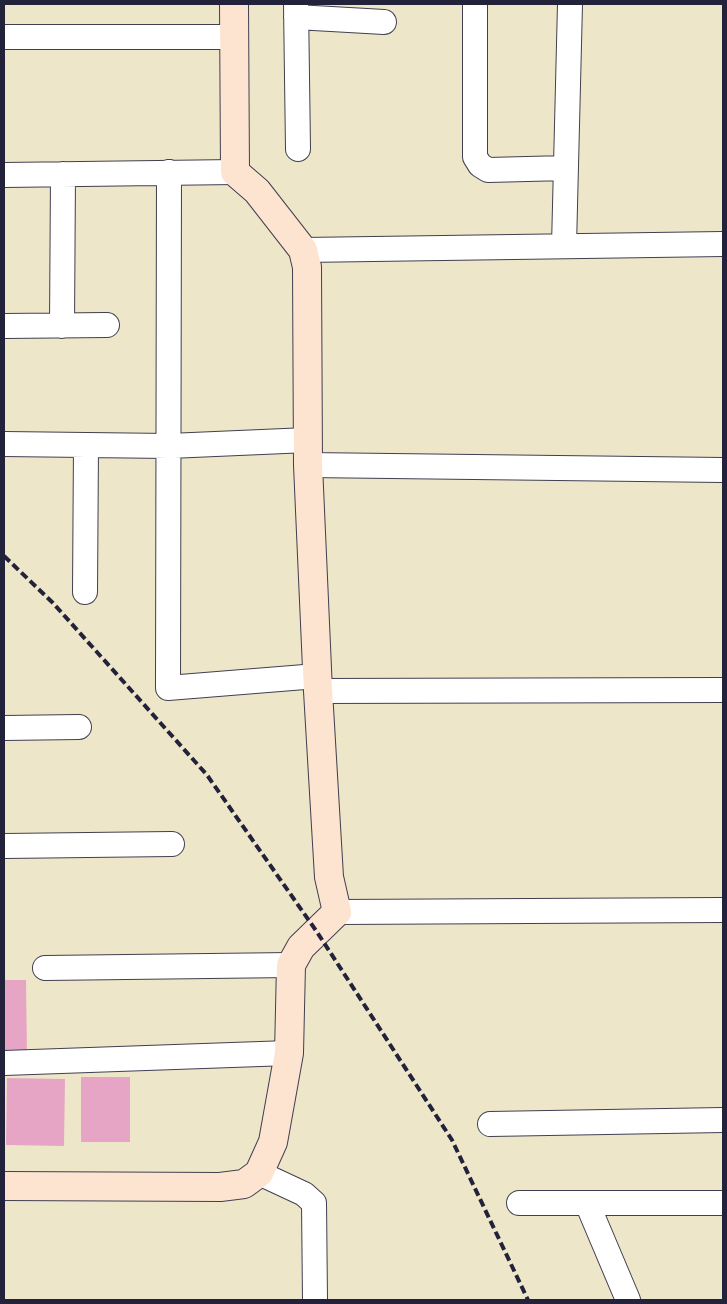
<!DOCTYPE html>
<style>
body{margin:0}
#map{position:relative;width:727px;height:1304px;overflow:hidden;background:#eee6c9;font-family:Mynerve,sans-serif}
canvas{display:block}
.frame{position:absolute;inset:0;border:5px solid #22223b;pointer-events:none}
</style>
<div id="map">
<canvas width="727" height="1304"></canvas>
<div class="frame"></div>
</div>
<script>
const g = document.querySelector('canvas').getContext('2d');
g.lineJoin = 'round';
function fillPath(path, color) { g.fillStyle = color; g.fill(path, 'evenodd'); }
function trace(path, color, width, dash) { g.strokeStyle = color; g.lineWidth = width; g.lineCap = dash ? 'butt' : 'round'; g.setLineDash(dash || []); g.stroke(path); }
fillPath(new Path2D(`
 M4,980H26L27,1057L4,1058Z
 M81,1077H130V1142H81Z
 M7,1078L65,1079L64,1146L6,1145Z`), '#e7a5c5');
const street = new Path2D(`
 M296,4L298,149
 M475,4V157L480,165L488,170L566,168
 M296,17L384,22
 M4,37H234
 M169,172L168,688L317,676
 M4,175L235,172
 M564,246L570,4
 M303,250L723,244
 M4,326L107,325
 M62,326L63,174
 M4,444L169,446L308,440
 M308,465L723,470
 M85,592L86,445
 M318,691L723,690
 M4,728L79,727
 M4,846L172,844
 M337,912L723,910
 M45,968L291,965
 M4,1063L289,1053
 M490,1124L723,1120
 M259,1173L304,1194L314,1203L315,1300
 M519,1203H587L628,1300
 M587,1203H723`);
const secondary = new Path2D(`
 M4,1186L220,1187L244,1184L259,1173L273,1142L289,1053L291,965L301,947L337,912L329,877L318,691L308,465L307,267L303,250L257,191L235,172L234,4`);
trace(street, '#413f50', 26);
trace(secondary, '#413f50', 30);
trace(street, '#fff', 24);
trace(secondary, '#fde4d1', 28);
trace(new Path2D(`
 M4,556L53,603L207,775L317,932L452,1140L528,1300`), '#22223b', 4, [8, 4]);
</script>
